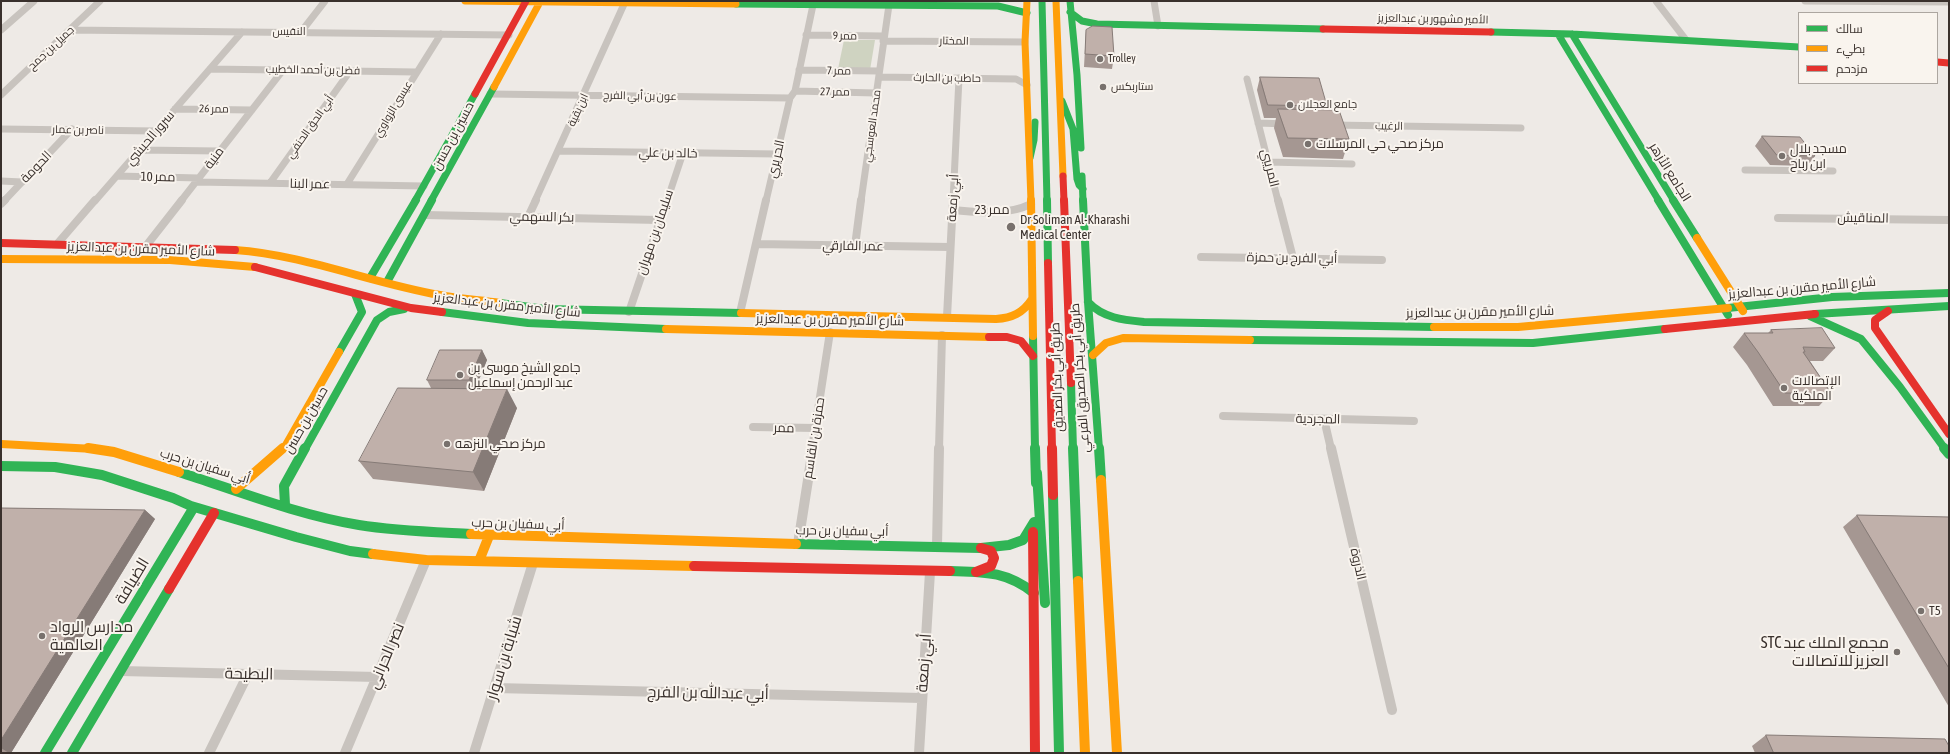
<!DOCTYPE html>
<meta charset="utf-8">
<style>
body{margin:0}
#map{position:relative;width:1950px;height:754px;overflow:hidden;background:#eeeae6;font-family:"Asap Condensed",Cairo,sans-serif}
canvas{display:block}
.frame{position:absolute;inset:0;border:2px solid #39302c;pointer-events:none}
.legend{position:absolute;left:1798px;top:12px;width:140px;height:72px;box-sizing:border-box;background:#f9f4ee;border:1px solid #aca6a0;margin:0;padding:5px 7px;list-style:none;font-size:12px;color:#39302c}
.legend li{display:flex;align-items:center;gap:8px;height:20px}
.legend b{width:20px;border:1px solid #aca6a0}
</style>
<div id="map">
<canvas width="1950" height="754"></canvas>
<div class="frame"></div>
<ul class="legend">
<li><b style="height:5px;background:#30b455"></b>سالك</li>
<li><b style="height:5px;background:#ff9f0a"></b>بطيء</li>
<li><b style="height:5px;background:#e5322d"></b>مزدحم</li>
</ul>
</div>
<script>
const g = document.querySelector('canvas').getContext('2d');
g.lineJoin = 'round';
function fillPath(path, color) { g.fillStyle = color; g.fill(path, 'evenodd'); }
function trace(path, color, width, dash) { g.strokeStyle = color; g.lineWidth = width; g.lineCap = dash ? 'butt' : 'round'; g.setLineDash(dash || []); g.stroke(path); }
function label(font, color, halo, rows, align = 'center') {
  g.font = font + ' "Asap Condensed",Cairo,sans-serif'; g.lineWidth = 4; g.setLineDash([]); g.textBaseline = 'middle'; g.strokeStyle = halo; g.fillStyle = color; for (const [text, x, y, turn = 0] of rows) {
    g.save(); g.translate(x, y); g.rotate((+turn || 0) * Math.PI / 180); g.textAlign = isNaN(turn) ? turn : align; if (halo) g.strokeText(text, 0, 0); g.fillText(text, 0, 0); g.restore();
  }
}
fillPath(new Path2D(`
 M844,40H875L870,70L838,69Z`), '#cfd3c1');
trace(new Path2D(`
 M1154,1L1158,26
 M1656,1L1686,40
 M1805,1L1949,2
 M1,30L34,1
 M70,30L509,35
 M301,32L325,1
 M806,35L883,36
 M883,41L1025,42
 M210,69L416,72
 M799,70L879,71
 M879,77L1016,79L1027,85
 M1247,79L1278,201
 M795,91L876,93
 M490,94L790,98
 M1,95L100,1
 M175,109L252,110
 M1258,123L1287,124
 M1332,125L1521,128
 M1,129L156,131
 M139,150L219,151
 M559,151L777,154
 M1268,162L1352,164
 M1745,170L1833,171
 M117,176L199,178
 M1,181L22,182
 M196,182L424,186
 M270,183L350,71
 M347,184L441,34
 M4,201L72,129
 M95,201L242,32
 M181,201L283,70
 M535,201L625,2
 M667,201L683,153
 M766,201L790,98L795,91L813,5
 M861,201L889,5
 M953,201L959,78`), '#c8c3be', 7);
trace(new Path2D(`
 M1278,200L1293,258
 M1,204L5,200
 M952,210C979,212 1006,216 1031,204
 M425,215L659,220
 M528,217L536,200
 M1778,218L1949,220
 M58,243L95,200
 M756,244L950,247
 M146,246L182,200
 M855,246L861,200
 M1201,257L1382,260
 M629,312L667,200
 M740,313L766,200
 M947,317L953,200
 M1223,416L1414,421
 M1324,419L1331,449
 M753,427L816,428
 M812,449L830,332
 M939,449L942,335`), '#c8c3be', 8);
trace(new Path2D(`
 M1331,448L1392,710
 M798,544L813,448
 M937,546L939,448
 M121,671L377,677
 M495,688L922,698
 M209,753L248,674
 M345,753L426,560
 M474,753L533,563
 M919,753L930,572`), '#c8c3be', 10);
trace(new Path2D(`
 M1042,1L1047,201
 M1070,1L1077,75L1081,148
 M736,4L998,6L1027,13
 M1070,12L1082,21L1097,24L1323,29
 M1491,32L1572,34L1799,47
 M1558,34L1659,201
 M1572,34L1674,201
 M1062,101L1073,129L1077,179L1079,185L1083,189
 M1030,158L1034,140L1035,122
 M1082,176L1083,201
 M415,201L475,94
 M431,201L494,87`), '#30b455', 7);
trace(new Path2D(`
 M1047,200L1048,263
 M1083,200L1088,302L1099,449
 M1658,200L1728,315
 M1673,200L1697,238
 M370,278L416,200
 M387,282L432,200
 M1088,302C1103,318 1123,320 1144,322L1434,327
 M500,303L545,309L741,313
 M1728,308L1832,297L1949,293
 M442,312L528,323L666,329
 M1815,314L1949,306
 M1810,316L1861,339L1900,387L1945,449
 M1033,336L1035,449
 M1250,340L1533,343L1665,329
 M339,352L362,312L355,294
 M1071,383L1073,449
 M305,449L377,320L389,312L404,309`), '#30b455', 8);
trace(new Path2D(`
 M1035,448L1036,483
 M1073,448L1078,581
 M1099,448L1101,480
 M1944,448L1949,454
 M1,466L55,467L102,475L173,498L191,506L296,537L350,551L373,554
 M179,472C238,491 298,515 359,525C396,531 434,532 471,534
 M1037,473L1045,603
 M1053,495L1059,753
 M285,505L284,486L305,448
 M796,544L981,548L1009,545L1023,540L1034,522
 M950,571C984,572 1006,571 1034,593
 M45,753L194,507
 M72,753L169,589`), '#30b455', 10);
trace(new Path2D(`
 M465,1L736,4
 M1027,1L1025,42L1031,201
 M1056,1L1063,176
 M494,87L540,2`), '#ff9f0a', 7);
trace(new Path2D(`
 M1031,200L1033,336
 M1697,238L1743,311
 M235,250C305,255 371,283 440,295C460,299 480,300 500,303
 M1,259L170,260L255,267
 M741,313L996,319C1012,318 1023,313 1032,299
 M1434,327H1518L1728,308
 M666,329L989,337
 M1093,355L1106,343L1123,338L1250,340
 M1,444L94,449
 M282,449L286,445L339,352`), '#ff9f0a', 8);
trace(new Path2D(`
 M88,448L114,452L179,472
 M1101,480L1117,753
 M236,489L283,448
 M471,534L796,544
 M373,554L426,560L694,566
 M479,561L489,536
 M1078,581L1085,753`), '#ff9f0a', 10);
trace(new Path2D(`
 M1323,29L1491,32
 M1937,62L1949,63
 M475,94L526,1
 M1063,176L1064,201`), '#e5322d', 7);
trace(new Path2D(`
 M1064,200L1071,383
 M1,243L235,250
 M1048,263L1052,449
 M255,267L411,308L442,312
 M1888,311L1875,320V328L1949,434
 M1665,329L1815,314
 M989,337H1007L1021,341L1033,356`), '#e5322d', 8);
trace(new Path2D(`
 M1052,448L1053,495
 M1033,532L1035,753
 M694,566L950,571
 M976,572L991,566L994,558L991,551L981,548
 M169,589L214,513`), '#e5322d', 10);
fillPath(new Path2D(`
 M1086,30L1114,56L1112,69L1084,67Z
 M1260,77L1327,106L1326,110L1349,139L1343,159L1283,157L1274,128L1276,118H1264L1257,90Z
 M1762,136L1815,156L1807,166L1770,165L1755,146Z
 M1771,330L1835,348L1823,361H1810L1831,393L1819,406H1773L1747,365L1733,347L1744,333H1768Z
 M482,350L487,360L475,388L517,408L484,491L373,479L359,461L431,388L427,380Z
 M1,508L145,510L155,519L11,753H1Z
 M1857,515L1949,517V707L1843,527Z
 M1766,735L1949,753H1755L1752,746Z`), '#a59792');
fillPath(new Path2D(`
 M482,350L487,360L475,390L469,380Z
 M507,389L517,408L484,491L473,472Z
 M145,510L155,519L11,753H9L1,748V740Z`), '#867b77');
const building = new Path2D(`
 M1093,26L1112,27L1114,56L1085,54L1086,30Z
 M1260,77L1319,78L1327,106L1268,105Z
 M1278,109L1339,110L1349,139L1288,138Z
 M1762,136L1800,137L1815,156L1777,155Z
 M1822,328L1835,348L1803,347L1805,352H1803L1831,393H1785L1758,352L1744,333H1773L1771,330Z
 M440,350H482L469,380H427Z
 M398,388L507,389L473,472L359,461Z
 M1,508L145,510L1,740Z
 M1857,515L1949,517V668Z
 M1766,735L1945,739L1949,746V753H1774Z`);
fillPath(building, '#c0b0aa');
trace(building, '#867b77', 1);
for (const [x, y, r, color] of [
 [1100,59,4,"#78716d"],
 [1103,87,4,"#78716d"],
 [1290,105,4,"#78716d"],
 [1308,144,4,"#78716d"],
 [1782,156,4,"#78716d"],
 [1011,227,5,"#78716d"],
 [460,375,4,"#78716d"],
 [1784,388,4,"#78716d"],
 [447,444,4,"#78716d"],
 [1921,611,4,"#78716d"],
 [42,636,4,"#78716d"],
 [1897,652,4,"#78716d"]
]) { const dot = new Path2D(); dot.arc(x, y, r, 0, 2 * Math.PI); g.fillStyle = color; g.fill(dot); trace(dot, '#f9f4ee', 1.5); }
label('11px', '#39302c', '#f9f4ee', [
 ["الأمير مشهور بن عبدالعزيز",1433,19,1],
 ["النفيس",289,32],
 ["ممر 9",845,36,1],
 ["المختار",954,41,1],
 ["جميل بن جمح",51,48,-43],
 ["فضل بن أحمد الخطيب",313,70,1],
 ["ممر 7",839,71,1],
 ["حاطب بن الحارث",947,78,1],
 ["ممر 27",835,92,1],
 ["عون بن أبي الفرج",640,96,1],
 ["ممر 26",214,109,1],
 ["عيسى الزواوي",393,109,-59],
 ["ابن بقية",578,110,-66],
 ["محمد العوسجي",872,126,-82],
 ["الرغيب",1389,126,1],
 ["أبي الحق الحنفي",310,127,-55],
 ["ناصر بن عمار",78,130,1]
]);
label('11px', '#39302c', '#f9f4ee', [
 ["Trolley",1108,59],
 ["ستاربكس",1111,87],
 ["جامع العجلان",1298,105]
], 'left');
label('13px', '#39302c', '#f9f4ee', [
 ["حسين بن حسن",453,136,-62],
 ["سرور الحبشي",150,138,-49],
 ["خالد بن علي",668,153,1],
 ["منية",214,158,-53],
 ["الحريري",776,159,-77],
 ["الحومة",36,167,-46],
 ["المريبي",1270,168,76],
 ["الجامع الأزهر",1670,172,58],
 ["ممر 10",158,177,1],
 ["عمر البنا",310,184,1],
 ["أبي زمعة",953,198,-87],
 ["ممر 23",992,210],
 ["بكر السهمي",542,217,1],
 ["المناقيش",1863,218,1],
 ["سليمان بن مهران",655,232,-71],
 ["عمر الفارقي",853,246,1],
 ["شارع الأمير مقرن بن عبدالعزيز",141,249,2],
 ["أبي الفرج بن حمزة",1292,258,1],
 ["شارع الأمير مقرن بن عبدالعزيز",1802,288,-5],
 ["شارع الأمير مقرن بن عبدالعزيز",507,305,6],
 ["شارع الأمير مقرن بن عبدالعزيز",1480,312,-1],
 ["شارع الأمير مقرن بن عبدالعزيز",830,320,1],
 ["طريق أبي بكر الصديق",1057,377,-92],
 ["طريق أبي بكر الصديق الفرعي",1080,378,-94],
 ["المجردية",1318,419,1],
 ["حسين بن حسن",306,420,-60],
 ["ممر",784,428,1],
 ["حمزة بن القاسم",814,438,-81],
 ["أبي سفيان بن حرب",205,466,17],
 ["أبي سفيان بن حرب",518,524,2],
 ["أبي سفيان بن حرب",842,531,1],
 ["الذروة",1358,564,77]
]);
label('13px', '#39302c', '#f9f4ee', [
 ["مركز صحي حي المرسلات",1316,144],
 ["مسجد بلال",1790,149],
 ["ابن رباح",1790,164],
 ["Dr Soliman Al-Kharashi",1020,220],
 ["Medical Center",1020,235],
 ["جامع الشيخ موسى بن",468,368],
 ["عبد الرحمن إسماعيل",468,383],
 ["الإتصالات",1792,381],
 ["الملكية",1792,396],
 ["مركز صحي النزهه",455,444],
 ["T5",1929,611]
], 'left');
label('16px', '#39302c', '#f9f4ee', [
 ["الضيافة",132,581,-59],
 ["نصر الحراني",386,656,-67],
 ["شبابة بن سوار",504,658,-73],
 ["أبي زمعة",924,663,-86],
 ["البطيحة",249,674,1],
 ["أبي عبدالله بن الفرج",708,693,1]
]);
label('16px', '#39302c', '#f9f4ee', [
 ["مدارس الرواد",50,627],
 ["العالمية",50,645],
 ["STC مجمع الملك عبد",1889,643,"right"],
 ["العزيز للاتصالات",1889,661,"right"]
], 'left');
</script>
